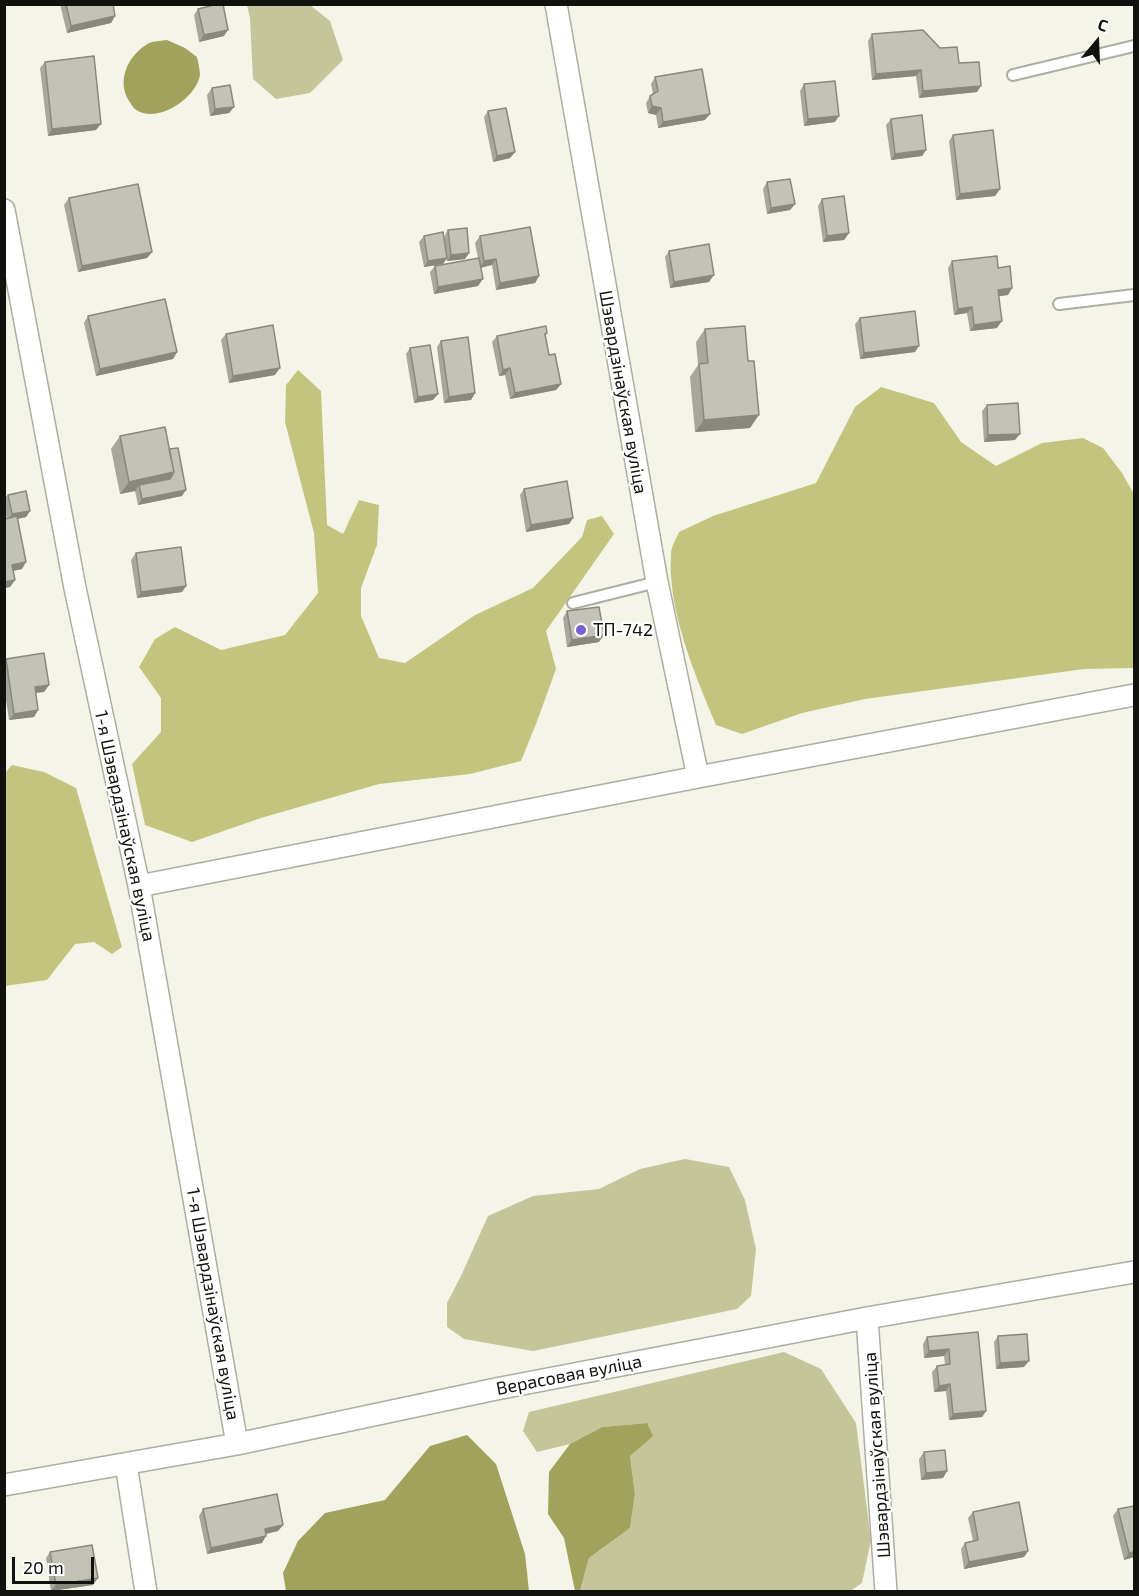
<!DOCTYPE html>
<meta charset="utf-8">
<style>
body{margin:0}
#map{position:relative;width:1139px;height:1596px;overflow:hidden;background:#f4f5e8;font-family:"Exo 2",sans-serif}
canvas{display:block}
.frame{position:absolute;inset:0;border:6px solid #11120d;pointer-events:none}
.north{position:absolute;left:1067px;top:12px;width:60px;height:60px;-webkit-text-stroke:4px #fff;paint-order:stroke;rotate:19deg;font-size:16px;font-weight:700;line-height:24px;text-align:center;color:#11120d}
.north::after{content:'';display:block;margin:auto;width:21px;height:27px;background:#11120d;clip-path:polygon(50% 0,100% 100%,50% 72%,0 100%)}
.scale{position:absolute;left:12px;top:1557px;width:82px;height:27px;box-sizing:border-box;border:3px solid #11120d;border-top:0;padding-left:8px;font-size:18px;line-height:21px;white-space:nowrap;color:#11120d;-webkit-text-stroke:4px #fff;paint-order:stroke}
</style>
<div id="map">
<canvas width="1139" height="1596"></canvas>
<div class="frame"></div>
<div class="north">С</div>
<div class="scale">20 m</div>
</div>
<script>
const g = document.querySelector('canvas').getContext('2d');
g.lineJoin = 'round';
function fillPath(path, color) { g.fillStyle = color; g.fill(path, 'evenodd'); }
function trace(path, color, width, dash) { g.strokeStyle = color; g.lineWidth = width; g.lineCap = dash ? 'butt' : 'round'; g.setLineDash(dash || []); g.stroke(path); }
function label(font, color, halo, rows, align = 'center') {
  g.font = font + ' "Exo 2",sans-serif'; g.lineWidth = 4.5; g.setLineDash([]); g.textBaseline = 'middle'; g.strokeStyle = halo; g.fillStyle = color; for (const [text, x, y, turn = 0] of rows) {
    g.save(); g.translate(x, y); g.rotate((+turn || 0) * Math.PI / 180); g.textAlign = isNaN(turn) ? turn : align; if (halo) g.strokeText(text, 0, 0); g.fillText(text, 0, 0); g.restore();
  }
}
fillPath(new Path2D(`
 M247,5H310L330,21L343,60L310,93L276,99L253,79L250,18Z
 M685,1159L729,1167L745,1200L756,1249L751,1296L737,1309L533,1351L464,1339L447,1327V1303L461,1276L488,1216L533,1196L599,1189L640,1169Z
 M784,1352L821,1369L856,1423L871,1540L862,1583L849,1592L580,1591L589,1558L630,1528L635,1494L630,1456L647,1423L602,1427L570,1444L537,1452L523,1431L529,1412Z`), '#c4c69a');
fillPath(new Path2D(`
 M298,370L321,391L327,525L343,534L359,500L379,505L377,545L361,588V616L379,658L405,663L475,615L533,588L582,537L587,520L602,516L614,534L546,631L556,669L536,724L521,761L470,774L379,784L261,818L192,842L145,825L132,764L161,732V698L139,667L155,639L175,627L221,650L285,635L318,593L314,533L285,422L286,385Z
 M881,387L934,403L961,442L996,466L1042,443L1083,438L1103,448L1122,473L1134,494V668L1084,669L865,699L802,713L742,734L716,725C695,675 667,609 671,554C671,547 676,539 679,532L713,516L816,483L855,407Z
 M12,765L44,772L76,788L122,947L112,954L94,942L75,944L47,980L5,986L4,774Z`), '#c3c57e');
fillPath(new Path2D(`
 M167,40L185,48L197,57C198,62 200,70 200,75C196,99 156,125 135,109C134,109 130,102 129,101C116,80 128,55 149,43C154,41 161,41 167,40Z
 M647,1423L653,1436L630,1456L635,1494L630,1528L589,1558L580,1591H575L564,1538L548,1514L549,1472L570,1444L602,1427Z
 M467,1435L496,1464L525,1554L529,1591H286L283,1573L298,1541L325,1513L385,1500L430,1446Z`), '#a1a25c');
const lane = new Path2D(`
 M1013,75L1134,46
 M1059,304L1134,295
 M573,603L657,582`);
const street = new Path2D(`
 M556,4L657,582L698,777
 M4,210L75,588L139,886L237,1444
 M139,886L698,777L1134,695
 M867,1318L886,1592
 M126,1464L146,1592
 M4,1485L237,1444L496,1389L867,1318L1134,1272`);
trace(lane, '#adaea2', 14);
trace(street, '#adaea2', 24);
trace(lane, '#fff', 10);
trace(street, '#fff', 21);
fillPath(new Path2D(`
 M60,4H113L115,16L111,23L67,33Z
 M198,9L224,36L199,42L194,15Z
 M872,34L940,48L959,63L977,92L919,98L916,76L872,80L868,41Z
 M45,62L96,130L48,136L40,68Z
 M655,77L705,120L658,128L656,115L648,113L646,103L650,96L653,94L651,84Z
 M804,84L835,122L804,126L800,91Z
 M212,88L234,107L229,113L210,116L207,95Z
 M488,111L515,152L510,158L493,162L484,117Z
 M891,119L926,150L922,156L891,160L886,125Z
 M953,135L1000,189L995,196L956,200L949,141Z
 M767,182L795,204L790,210L767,214L763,189Z
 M69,198L152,252L147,258L78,272L64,205Z
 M822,199L849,233L844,240L823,242L818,206Z
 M448,230L469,253L465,259L447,261L446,259L443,264L424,267L419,242L424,236L445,246L444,237Z
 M480,236L539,276L535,283L496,290L492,265L481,267L478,286L434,294L430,272L435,266L478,258L475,243Z
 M669,251L709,282L670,288L665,257Z
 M952,261L998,268L1012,288L1008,295L999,296L997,328L970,331L967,313L954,315L948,268Z
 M88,316L177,352L173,359L96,376L84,323Z
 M860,318L915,352L860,359L855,324Z
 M705,329L750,428L695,432L690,377L698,365L696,342Z
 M547,333L545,336L549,355L561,384L556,390L510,399L505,375L499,376L492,342L497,336Z
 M226,334L275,375L229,383L221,340Z
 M441,341L475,393L471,400L444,403L437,347Z
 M410,348L433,400L414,403L406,354Z
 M987,405L1015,440L984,442L982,411Z
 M120,436L169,449L182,496L138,505L135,491L120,494L111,449Z
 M524,489L573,518L569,524L526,532L520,495Z
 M8,495L30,511L26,517L18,519L22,569L13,571L15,580L10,587L4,588V517L5,519H7L4,508V499Z
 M136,553L186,586L182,592L137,598L131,560Z
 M567,611L599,642L567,647L563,618Z
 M6,659L49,685L44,692L36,693L38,710L34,717L9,720L4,687V660Z
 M978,1332L986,1411L982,1417L949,1420L946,1391L934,1392L932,1372L937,1366L945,1365L944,1356L924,1358L923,1344L927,1337Z
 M998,1336L1024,1367L996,1369L994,1342Z
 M924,1452L947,1471L943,1478L921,1480L919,1459Z
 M203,1509L283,1525L278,1531L266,1534L262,1543L207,1554L199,1516Z
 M1118,1509L1134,1557L1124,1560L1113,1516Z
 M973,1512L1028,1551L1024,1557L964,1569L961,1549L965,1543L973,1541L968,1518Z
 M50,1552L93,1585L51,1591L46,1558Z`), '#a7a79d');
fillPath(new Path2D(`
 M115,16L111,23L67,33L71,26Z
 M228,30L224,36L199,42L204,35Z
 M921,70L916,76L872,80L876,74Z
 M981,86L977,92L919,98L923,91Z
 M652,106L661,108L656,115L648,113Z
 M234,107L229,113L210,116L215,109Z
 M710,114L705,120L658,128L663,122Z
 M839,116L835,122L804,126L808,119Z
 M101,124L96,130L48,136L52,129Z
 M926,150L922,156L891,160L895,154Z
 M515,152L510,158L493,162L497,156Z
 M1000,189L995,196L956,200L960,194Z
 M795,204L790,210L767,214L771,208Z
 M849,233L844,240L823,242L827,236Z
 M152,252L147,258L78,272L82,266Z
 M469,253L465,259L447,261L451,255Z
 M447,258L443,264L424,267L428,261Z
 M496,259L492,265L480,268L484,261Z
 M714,275L709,282L670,288L674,282Z
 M539,276L535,283L496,290L500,283Z
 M483,279L478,286L434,294L438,287Z
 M1012,288L1008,295L993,297L998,290Z
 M972,307L967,313L954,315L958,309Z
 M1002,321L997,328L970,331L974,325Z
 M919,346L915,352L860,359L864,353Z
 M177,352L173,359L96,376L100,369Z
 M280,368L275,375L229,383L233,376Z
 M510,368L505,375L499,376L503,370Z
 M561,384L556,390L510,399L515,393Z
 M475,393L471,400L444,403L449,397Z
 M438,394L433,400L414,403L418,397Z
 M759,415L750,428L695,432L704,420Z
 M1020,434L1015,440L984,442L988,435Z
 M174,472L165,485H139L135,491L120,494L129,482Z
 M186,490L182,496L138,505L142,499Z
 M30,511L26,517L7,521L12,514Z
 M573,518L569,524L526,532L531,525Z
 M26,562L22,569L7,572L12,565Z
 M15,580L10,587L4,588V582Z
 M186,586L182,592L137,598L141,592Z
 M604,635L599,642L567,647L572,640Z
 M49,685L44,692L30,693L35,687Z
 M38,710L34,717L9,720L14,714Z
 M949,1349L944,1356L924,1358L929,1351Z
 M1029,1361L1024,1367L996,1369L1000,1363Z
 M950,1384L946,1391L934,1392L939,1386Z
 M986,1411L982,1417L949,1420L953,1414Z
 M947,1471L943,1478L921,1480L926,1473Z
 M283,1525L278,1531L260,1535L265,1529Z
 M266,1536L262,1543L207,1554L211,1548Z
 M1028,1551L1024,1557L964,1569L969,1562Z
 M1134,1552V1557L1124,1560L1129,1553Z
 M98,1578L93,1585L51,1591L56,1585Z`), '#88887f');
const building = new Path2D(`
 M66,4H113L115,16L71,26Z
 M218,4H223L228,30L204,35L198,9Z
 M923,30L940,48L957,47L959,63L979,62L981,86L923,91L921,70L876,74L872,34Z
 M94,56L101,124L52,129L45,62Z
 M702,69L710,114L663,122L661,108L652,106L650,96L658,91L655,77Z
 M835,81L839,116L808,119L804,84Z
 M230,85L234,107L215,109L212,88Z
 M506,108L515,152L497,156L488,111Z
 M922,115L926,150L895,154L891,119Z
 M993,130L1000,189L960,194L953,135Z
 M790,179L795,204L771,208L767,182Z
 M138,184L152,252L82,266L69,198Z
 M844,196L849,233L827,236L822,199Z
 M530,227L539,276L500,283L496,259L484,261L480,236Z
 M467,228L469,253L451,255L448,230Z
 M443,232L447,258L428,261L424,236Z
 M709,244L714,275L674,282L669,251Z
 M997,256L998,268L1010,266L1012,288L998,290L1002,321L974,325L972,307L958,309L952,261Z
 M479,258L483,279L438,287L435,266Z
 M165,299L177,352L100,369L88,316Z
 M915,311L919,346L864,353L860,318Z
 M273,325L280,368L233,376L226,334Z
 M546,326L547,333L545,334L549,355L555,354L561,384L515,393L510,368L503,370L497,336Z
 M745,326L748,361H754L759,415L704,420L699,364L708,363L705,329Z
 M468,337L475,393L449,397L441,341Z
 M430,345L438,394L418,397L410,348Z
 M1018,403L1020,434L988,435L987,405Z
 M165,427L174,472L129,482L120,436Z
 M178,448L186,490L142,499L139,485L170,479L174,472L169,449Z
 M567,481L573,518L531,525L524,489Z
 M26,491L30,511L12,514L8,495Z
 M17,516L26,562L12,565L15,580L4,582V517L5,519Z
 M181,547L186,586L141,592L136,553Z
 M599,607L604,635L572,640L567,611Z
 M44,653L49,685L35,687L38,710L14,714L6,659Z
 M978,1332L986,1411L953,1414L950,1384L939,1386L937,1366L950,1364L949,1349L929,1351L927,1337Z
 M1027,1334L1029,1361L1000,1363L998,1336Z
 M945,1450L947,1471L926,1473L924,1452Z
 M277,1494L283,1525L265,1529L266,1536L211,1548L203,1509Z
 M1019,1502L1028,1551L969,1562L965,1543L978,1540L973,1512Z
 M1134,1506V1552L1129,1553L1118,1509Z
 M92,1545L98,1578L56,1585L50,1552Z`);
fillPath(building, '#c2c2b6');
trace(building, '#88887f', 1.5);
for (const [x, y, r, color] of [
 [581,630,6,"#785dd7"]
]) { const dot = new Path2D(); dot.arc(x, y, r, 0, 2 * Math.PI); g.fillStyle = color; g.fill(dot); trace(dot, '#fff', 2); }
label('18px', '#11120d', '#fff', [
 ["Шэвардзінаўская вуліца",623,392,80],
 ["1-я Шэвардзінаўская вуліца",125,826,78],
 ["1-я Шэвардзінаўская вуліца",213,1304,80],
 ["Верасовая вуліца",569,1375,-11],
 ["Шэвардзінаўская вуліца",877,1455,-94]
]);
label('18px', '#11120d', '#fff', [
 ["ТП-742",593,630]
], 'left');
</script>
